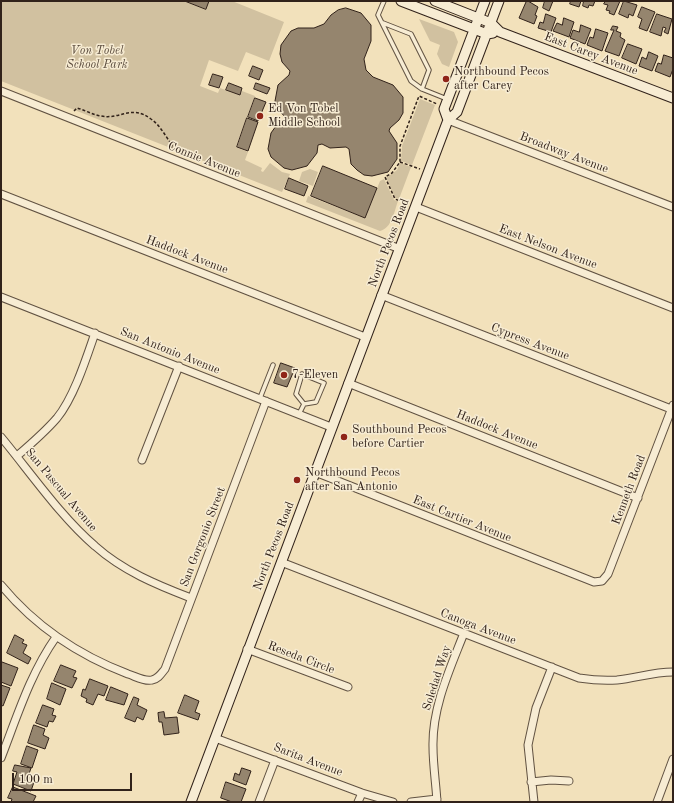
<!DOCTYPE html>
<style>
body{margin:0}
#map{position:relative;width:674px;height:803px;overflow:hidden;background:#f2e1bb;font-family:"Old Standard TT",serif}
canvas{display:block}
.frame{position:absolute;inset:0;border:2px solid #31221a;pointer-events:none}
.scale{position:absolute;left:12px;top:773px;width:120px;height:18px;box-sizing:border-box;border:2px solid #31221a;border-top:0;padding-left:5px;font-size:12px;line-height:14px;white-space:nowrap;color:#31221a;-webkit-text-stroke:3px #f7ecd3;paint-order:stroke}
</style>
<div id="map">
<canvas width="674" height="803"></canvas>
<div class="frame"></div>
<div class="scale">100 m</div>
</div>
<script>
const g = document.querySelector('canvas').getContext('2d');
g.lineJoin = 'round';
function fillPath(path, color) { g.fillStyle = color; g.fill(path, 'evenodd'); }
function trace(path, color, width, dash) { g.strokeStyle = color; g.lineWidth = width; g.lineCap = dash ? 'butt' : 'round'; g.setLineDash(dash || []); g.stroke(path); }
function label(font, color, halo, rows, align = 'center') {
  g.font = font + ' "Old Standard TT",serif'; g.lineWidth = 3; g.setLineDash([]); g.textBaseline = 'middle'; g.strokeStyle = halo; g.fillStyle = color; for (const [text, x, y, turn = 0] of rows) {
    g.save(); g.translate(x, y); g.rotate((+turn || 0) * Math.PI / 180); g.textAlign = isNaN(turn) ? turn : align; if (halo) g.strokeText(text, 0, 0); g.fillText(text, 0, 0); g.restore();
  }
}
fillPath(new Path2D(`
 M1,1H232L284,22L269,61L246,52L238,71L209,60L200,86L218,93L220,88L240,95L242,91L255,96L236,147L248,152L245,160L262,168L261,171L263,172L270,163L282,172L290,174L282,192L1,81Z
 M419,19L454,32L458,42L449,67L442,64L437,54L440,45L430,41Z
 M420,99L435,105L412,165L401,161L402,146Z
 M400,163L411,167L399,199L395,198L386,178L397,170Z
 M310,169L318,172L313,186L299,181L302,172Z
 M384,179L394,200L398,201C394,212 392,228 380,231L306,202L308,196L365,218L380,181Z`), '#d1c1a0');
const building = new Path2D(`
 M185,1H209L206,9Z
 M528,1L538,7L535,15L537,16L534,24L519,18L526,2Z
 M545,1H553L549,11L543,8Z
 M571,1H581L579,7L570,4Z
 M584,1H595L593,6L589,5L588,8L583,6Z
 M606,1H620L614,15L609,13L610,11L606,10L608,5L604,4Z
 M624,1L637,5L633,16L629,14L628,18L619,14Z
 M642,7L655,12L647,31L639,28L642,19L638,17Z
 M346,8L361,13L371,25V41L364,59L366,70L373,77L393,85L403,97V113L399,120L390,128L389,131L397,143V159L388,172L372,176L364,175L357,170L351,164L349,149L346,147L330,148L322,144L318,145L317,153L307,166L292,170L284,168L271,157L268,149L271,133L276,126L285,121V117L278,109L275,101L278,85L289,75L290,71L282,62L280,54L281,45L291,31L298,28H314L324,24L331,15L338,10Z
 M546,14L556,18L551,32L538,28L540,22L543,23Z
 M657,14L672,19L668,34L664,32L666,28L663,27L661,36L650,32Z
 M564,18L574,22L569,37L553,31L557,23L562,25Z
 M581,25L591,29L585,44L570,38L573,30L579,32Z
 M613,26L618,27L616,31L621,33L620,37L625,40L619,56L605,51L614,30H611Z
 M596,29L608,33L602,51L587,45L590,37L593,38Z
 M628,44L642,49L636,64L622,58Z
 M649,52L658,56L652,71L639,66L642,57L646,59Z
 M664,55L673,58V69L670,77L655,71L658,63L661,64Z
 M253,66L263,70L259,80L249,76Z
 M213,74L223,77L219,88L209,85Z
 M229,83L242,88L240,95L226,90Z
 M256,83L270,88L267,94L254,89Z
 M255,98L266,102L258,121L248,117Z
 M247,118L258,122L248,151L237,147Z
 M323,166L377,188L365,218L311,196Z
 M289,178L308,186L304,196L285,189Z
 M281,363L295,368L287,387L274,383Z
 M15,635L24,640L22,643L27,645L23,653L31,658L28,664L7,653Z
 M2,662L18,668L11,686L1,682Z
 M61,665L76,671L73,677L77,678L72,688L54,681Z
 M90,679L108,686L104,696L98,694L93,705L86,702L87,699L81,696L83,689L85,690Z
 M52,683L66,689L60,705L47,699Z
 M1,685L10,688L3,706L1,705Z
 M111,687L128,694L124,705L106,700Z
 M185,695L199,701L195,712L200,714L198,720L178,713Z
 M134,697L139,699L137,705L147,710L143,720L137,717L135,722L125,718Z
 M43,705L54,709L52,715L56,716L53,722L49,721L47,727L36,723Z
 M164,712L165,718L177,717L179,733L164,735L162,722H159L158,713Z
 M34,725L45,729L43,735L49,738L45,749L28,743Z
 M27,746L38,750L32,768L21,764Z
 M15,765L31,768L28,777L35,779L31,791L13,784L17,772L13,771Z
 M242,768L251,771L246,785L233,780L235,773L239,775Z
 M226,782L246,789L241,802H232L221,798Z
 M13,787L36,796L33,802H11L12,799L8,798Z`);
fillPath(building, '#95856e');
trace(building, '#31221a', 1);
const lane = new Path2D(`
 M384,1L378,15L411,81L422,89L447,99
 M383,23L411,34L429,70L422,89
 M302,374L324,383L316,402L304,404L296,394Z
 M260,398L273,365
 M299,414L304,404`);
const street = new Path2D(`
 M1,91L400,249
 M448,120L673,207
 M1,194L365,337
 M416,207L673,308
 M381,295L671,409
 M1,297L331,427
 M348,383L638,498
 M1,437C30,472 61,517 95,546C123,571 157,585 191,598
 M17,456C31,444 45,432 57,418C74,397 86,359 95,333
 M142,460L179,366
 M315,472L594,582L602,581L608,574L673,405
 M281,562L579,678C592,680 604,681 617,680C636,678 653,672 673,672
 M1,585C35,626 78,655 128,674C135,676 144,682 152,680C158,679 161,674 165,669L266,401
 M247,649L348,687
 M215,738L362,793L393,802
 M1,758C17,717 30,674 56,637
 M531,782L551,780L569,781
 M259,802L275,760
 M358,802L362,793
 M411,802L437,799
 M437,802C436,784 433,765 433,747C432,707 450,669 464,633
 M534,802L528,745L536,708L552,667
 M657,802L673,759`);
const secondary = new Path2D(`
 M401,1L487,34L493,33
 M435,1L491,23L500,32L673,98
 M448,120L444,109L485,1
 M191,802L448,120L457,112L499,1`);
trace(lane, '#615242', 5.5);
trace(street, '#615242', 9);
trace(secondary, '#31221a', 11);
trace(new Path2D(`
 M74,111L77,108C85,110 93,115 101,116C120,120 131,104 151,119C160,125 166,137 172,145L171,150
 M400,162L420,169
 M408,204L395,199L385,177L392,173L400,162V146L419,96L437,104`), '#31221a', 1.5, [3, 2]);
trace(lane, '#f7ecd3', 3.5);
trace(street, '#f7ecd3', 7);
trace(secondary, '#f7ecd3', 9);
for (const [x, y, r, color] of [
 [446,79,4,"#8f2418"],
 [260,116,4,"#8f2418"],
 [284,375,4,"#8f2418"],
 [344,437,4,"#8f2418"],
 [297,480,4,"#8f2418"]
]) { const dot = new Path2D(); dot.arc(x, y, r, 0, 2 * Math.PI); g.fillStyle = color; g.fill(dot); trace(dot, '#f7ecd3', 1.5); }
label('italic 12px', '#594a3c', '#f7ecd3', [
 ["Von Tobel",97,51],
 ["School Park",97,65]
]);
label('12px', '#31221a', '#f7ecd3', [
 ["East Carey Avenue",591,54,21],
 ["Broadway Avenue",564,153,21],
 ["Connie Avenue",204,160,22],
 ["North Pecos Road",389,243,-69],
 ["East Nelson Avenue",548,247,21],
 ["Haddock Avenue",187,255,21],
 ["Cypress Avenue",530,342,21],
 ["San Antonio Avenue",170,351,22],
 ["Haddock Avenue",497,430,22],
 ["San Pascual Avenue",61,490,50],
 ["Kenneth Road",629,490,-69],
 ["East Cartier Avenue",462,519,22],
 ["San Gorgonio Street",203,537,-69],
 ["North Pecos Road",274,546,-69],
 ["Canoga Avenue",478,627,21],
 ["Reseda Circle",301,658,21],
 ["Soledad Way",437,678,-72],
 ["Sarita Avenue",308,760,21]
]);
label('12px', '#31221a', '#f7ecd3', [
 ["Northbound Pecos",454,72],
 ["after Carey",454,86],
 ["Ed Von Tobel",268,109],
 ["Middle School",268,123],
 ["7-Eleven",292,375],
 ["Southbound Pecos",352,430],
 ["before Cartier",352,444],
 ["Northbound Pecos",305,473],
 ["after San Antonio",305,487]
], 'left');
</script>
